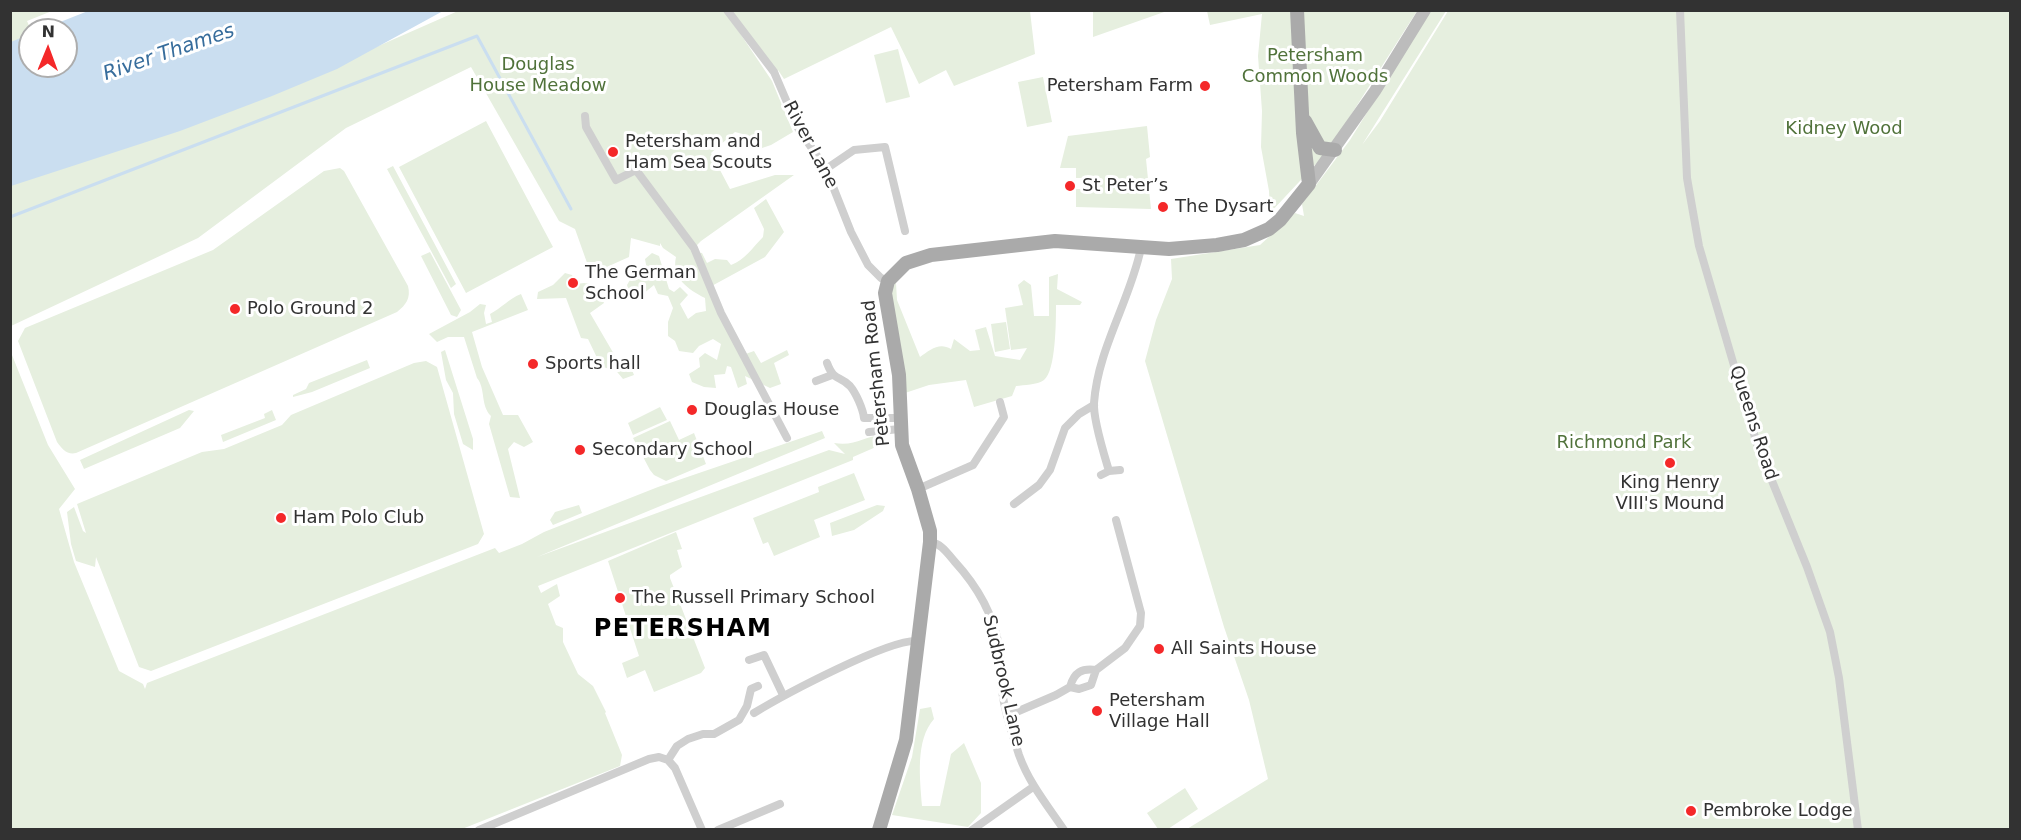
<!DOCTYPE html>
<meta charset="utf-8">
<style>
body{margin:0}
#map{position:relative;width:2021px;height:840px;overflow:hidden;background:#fff;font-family:"DejaVu Sans",sans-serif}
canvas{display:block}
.frame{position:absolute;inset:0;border:12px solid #323232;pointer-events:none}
.north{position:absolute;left:18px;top:18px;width:60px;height:60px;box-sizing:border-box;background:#fff;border:2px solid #adadad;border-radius:50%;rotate:1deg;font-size:16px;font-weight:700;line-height:24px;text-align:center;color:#323232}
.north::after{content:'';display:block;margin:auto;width:21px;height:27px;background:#f42829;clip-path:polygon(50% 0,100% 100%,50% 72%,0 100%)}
</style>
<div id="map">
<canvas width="2021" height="840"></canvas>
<div class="frame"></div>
<div class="north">N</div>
</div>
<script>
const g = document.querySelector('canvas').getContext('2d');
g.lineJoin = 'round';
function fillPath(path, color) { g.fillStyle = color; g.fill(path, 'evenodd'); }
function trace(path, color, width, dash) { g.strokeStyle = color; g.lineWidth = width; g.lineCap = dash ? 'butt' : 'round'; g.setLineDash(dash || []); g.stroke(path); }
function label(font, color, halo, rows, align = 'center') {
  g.font = font + ' "DejaVu Sans",sans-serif'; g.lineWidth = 6; g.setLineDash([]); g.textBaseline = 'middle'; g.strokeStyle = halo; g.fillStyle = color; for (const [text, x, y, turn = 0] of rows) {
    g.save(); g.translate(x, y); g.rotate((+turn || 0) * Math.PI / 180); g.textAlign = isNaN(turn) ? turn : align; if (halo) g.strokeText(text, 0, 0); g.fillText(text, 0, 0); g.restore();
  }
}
fillPath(new Path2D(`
 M10,11H52L27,21L31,30L30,39L11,48Z
 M458,11H725L772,81L793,132L771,145L759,149L750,136L735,132L711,153L730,189L775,175H794L701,241L694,248V252L702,253L707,263L715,259L727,260L731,265C745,260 752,248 763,237L764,229L754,208L766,199L784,232L765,257L708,288L740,356L754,351L761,363L787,350L789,355L774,363L781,384L770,388L745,376L747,384L738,388L731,367L727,366L725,374L714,375L716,388L704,387L692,382L689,374L700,367L699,358L705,353L717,360L721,344L713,339L699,346L693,353L679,351L675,341L668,336V322L673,308L668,296L658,294L654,285L637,299L630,295L627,285L631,278L642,276L647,270L645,259L652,253L659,256L669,289L674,292L680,287L688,295L680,304L688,319L696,313L706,311L705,298C689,290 671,278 676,257L663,248L660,243V246L631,238L629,257L591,274L575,229L559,221L471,67L346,128L198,238L11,326L10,182L276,91Z
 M730,11H1030L1035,54L954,86L946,70L919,84L891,27L784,79L778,70L779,78Z
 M1093,11V10L1167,11L1093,37Z
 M1207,11H1417L1328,151L1270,213L1269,191L1261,147L1262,111L1258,56L1262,14L1210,25Z
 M1430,11H1446L1362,145L1380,121L1448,11H2010V829H1187L1268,779L1249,700L1224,627L1145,361L1156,320L1172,279L1171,259L1260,245L1295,213L1304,216L1302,204L1350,140Z
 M898,49L910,97L886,103L874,55Z
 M1043,77L1052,122L1027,127L1018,82Z
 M486,121L553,247L466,293L399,167Z
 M1147,126L1150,157L1146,159L1151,209L1076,207V189H1083L1084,178H1076V168H1060L1068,136Z
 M393,166L456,284L451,288L387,169Z
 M340,168L344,171L408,286C411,298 406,305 397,312L76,453C67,455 62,449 57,442L18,341L25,328L213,250L324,171Z
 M430,252L461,310L457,317L451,315L421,256Z
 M565,273L572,275L576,284L584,283L596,285L604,303L590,313L618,361L630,365L634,375L623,379L613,367L609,369L601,366L588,339L581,338L566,298L537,299L538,292L553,285Z
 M1058,274L1057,289L1082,302L1080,305H1056C1056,320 1056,371 1044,380C1037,385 1024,385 1016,386L1012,396L974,407L966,380L929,385L905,393L891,288L896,283L897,300L920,357C930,350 939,342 951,349L954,339L970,351L980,350L975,330L986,327L995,356L1020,360L1027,348L1011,350L1005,308L1023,305L1018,285L1024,280L1031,285L1034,316H1049V277Z
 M521,294L528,310L472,332L482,367L503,415H518L533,442L524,447L514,442L508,449L520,498L510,497L489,424L491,416C480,405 486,389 477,378L464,337H448L437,342L429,334L470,312L480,304L486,305L484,313L486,324L492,322L490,314C502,308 508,299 521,294Z
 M1006,322L1010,349L995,352L991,324Z
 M10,350L48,445L75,489L59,509L74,562L119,671L143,684L145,689L147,683L495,548L499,553L522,544L544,532L658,487L822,431L825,438L537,557L829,450L845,454L834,443C857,447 866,434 884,436L885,443L853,457V460L538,586L541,593L557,584L560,596L548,604L556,625L563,628V642L578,674L593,686L606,712L605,713L622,755L620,766L462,829H11Z
 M445,350L473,439V450L463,444L454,414L453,393L446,380L441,352Z
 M367,360L370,368L312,392L293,397V395L306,389L309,383Z
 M426,361L437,367L484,534L478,544L151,671L139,667L96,557L95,567L76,561L71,544L67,512L74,507L83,531L86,533L77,504L202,452L224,449L282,425L291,415L414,363Z
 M660,407L667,420L633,435L628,423Z
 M189,410L194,411L180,428L84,469L80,460Z
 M272,410L276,420L223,442L221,435L265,418L264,414Z
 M670,421L679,440L694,433L706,464L666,481L654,475L650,470L633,438Z
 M854,473L865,500L814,520L820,537L774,556L768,542L763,544L753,518L819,492L818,487Z
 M579,505L582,513L553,525L550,520L555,512Z
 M877,505L885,506L883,511L854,530L832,536L830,523Z
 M676,532L682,549L677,550L682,567L670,575V578L705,668L701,673L654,692L645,670L627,678L622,663L639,656L608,561Z
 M931,707L934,719C915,740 920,779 922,806H940L951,754L964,743L981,783V813L968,827L892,815L912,757L920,709Z
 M1185,788L1198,809L1168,829H1158L1147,813Z`), '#e6efdf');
fillPath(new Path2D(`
 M88,11V10L443,11L337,69L272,96L180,131L11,186V42L30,34V66H66V30H40Z`), '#cadef0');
trace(new Path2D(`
 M10,217L477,36L571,209`), '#cadef0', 3);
trace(new Path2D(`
 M727,10L774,72L798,128L826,169L851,232L868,265L881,278L888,281
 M1680,10L1687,178L1699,246L1757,444L1807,567L1830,632L1839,678L1858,830
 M585,116L586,127L616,180L636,170L694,248L721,313L787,438
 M826,169L854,150L885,147L905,231
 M827,363C834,382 840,375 850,386C856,393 863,409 864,418H900
 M816,381L832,375
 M869,432L900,429
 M1120,470L1109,471C1104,454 1093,420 1094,403C1098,348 1130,301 1141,248
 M1101,475L1109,471
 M918,489L973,465L1004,417L1000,402
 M1014,504L1039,485L1050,470L1065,428L1079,414L1094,405
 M930,542C941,543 948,554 955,562C977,586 993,614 999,646C1002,663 1000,680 1003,697C1006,716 1013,736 1019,755C1029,783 1047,805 1064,830
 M749,660L764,655L783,695
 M1070,687C1074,672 1082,668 1096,670
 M754,713C782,696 890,638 918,641
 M1007,716L1056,695L1070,687L1079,689L1091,685L1096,670L1125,648L1140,626L1141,613L1116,520
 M668,760L677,746L688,739L703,734H714L739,720L747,706L751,689L758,686
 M668,760L675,768L702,830
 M479,830L649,759L659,757L668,760
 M718,830L780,804
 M972,830L1033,787`), '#cfcfcf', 8);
trace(new Path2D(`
 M1309,184L1375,91L1425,10`), '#bcbcbc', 12);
trace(new Path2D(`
 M1305,121L1320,148L1335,150
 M879,830L906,740L930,542V531L918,489L902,445L899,375L885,293L888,281L906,263L931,255L1055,241L1169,249L1217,245L1244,240L1269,229L1280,220L1309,184L1303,133L1297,10`), '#aaa', 14);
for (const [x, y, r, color] of [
 [1205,86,6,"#f42829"],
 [613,152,6,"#f42829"],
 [1070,186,6,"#f42829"],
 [1163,207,6,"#f42829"],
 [573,283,6,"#f42829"],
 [235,309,6,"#f42829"],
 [533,364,6,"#f42829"],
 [692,410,6,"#f42829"],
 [580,450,6,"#f42829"],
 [1670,463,6,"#f42829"],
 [281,518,6,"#f42829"],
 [620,598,6,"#f42829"],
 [1159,649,6,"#f42829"],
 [1097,711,6,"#f42829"],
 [1691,811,6,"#f42829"]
]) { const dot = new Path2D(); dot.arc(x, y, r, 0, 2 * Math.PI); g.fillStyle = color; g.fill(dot); trace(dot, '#fff', 2); }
label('18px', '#50723a', '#fff', [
 ["Petersham",1315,56],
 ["Common Woods",1315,77],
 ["Douglas",538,65],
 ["House Meadow",538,86],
 ["Kidney Wood",1844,129],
 ["Richmond Park",1624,443]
]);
label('18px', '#323232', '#fff', [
 ["Petersham Farm",1193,86,"right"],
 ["Petersham and",625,142],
 ["Ham Sea Scouts",625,163],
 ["St Peter’s",1082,186],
 ["The Dysart",1175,207],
 ["The German",585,273],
 ["School",585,294],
 ["Polo Ground 2",247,309],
 ["Sports hall",545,364],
 ["Douglas House",704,410],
 ["Secondary School",592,450],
 ["King Henry",1670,483,"center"],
 ["VIII's Mound",1670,504,"center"],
 ["Ham Polo Club",293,518],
 ["The Russell Primary School",632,598],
 ["All Saints House",1171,649],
 ["Petersham",1109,701],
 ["Village Hall",1109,722],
 ["Pembroke Lodge",1703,811]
], 'left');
label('18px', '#323232', '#fff', [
 ["River Lane",810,145,62],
 ["Petersham Road",877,373,-96],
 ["Queens Road",1753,423,72],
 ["Sudbrook Lane",1003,681,77]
]);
label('italic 20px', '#376d9c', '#fff', [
 ["River Thames",169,53,-19]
]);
g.letterSpacing = '1.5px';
label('bold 24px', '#000', '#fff', [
 ["PETERSHAM",683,630]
]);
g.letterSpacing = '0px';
</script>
